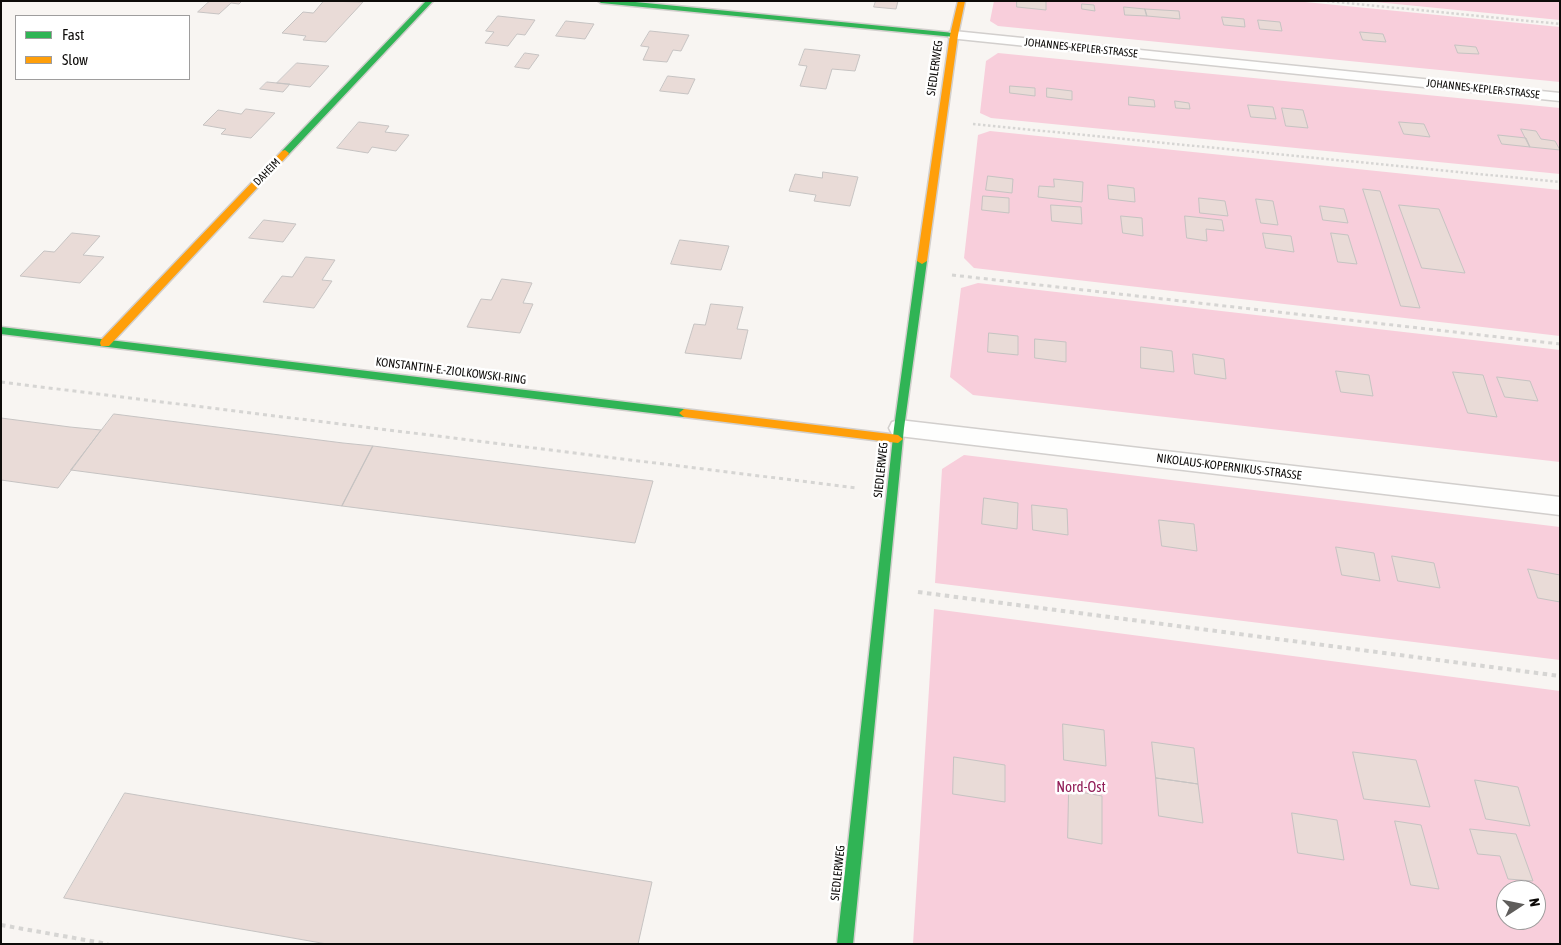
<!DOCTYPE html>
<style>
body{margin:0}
#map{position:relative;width:1561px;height:945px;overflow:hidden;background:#f8f5f2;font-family:"Asap Condensed",sans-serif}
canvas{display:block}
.frame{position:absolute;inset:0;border:2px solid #0d0b09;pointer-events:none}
.legend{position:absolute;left:15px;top:15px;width:175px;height:65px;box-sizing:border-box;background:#fff;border:1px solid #9e9d9d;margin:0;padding:6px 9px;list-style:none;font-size:15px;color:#0d0b09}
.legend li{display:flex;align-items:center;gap:10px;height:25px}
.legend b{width:25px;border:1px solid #9e9d9d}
.north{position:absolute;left:1496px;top:880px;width:50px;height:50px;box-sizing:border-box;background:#fff;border:1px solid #9e9d9d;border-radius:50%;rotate:79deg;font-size:14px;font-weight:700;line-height:20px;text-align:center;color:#0d0b09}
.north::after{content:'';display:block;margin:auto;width:18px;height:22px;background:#5f5d5b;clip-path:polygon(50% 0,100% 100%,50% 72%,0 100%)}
</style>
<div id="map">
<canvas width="1561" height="945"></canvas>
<div class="frame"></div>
<ul class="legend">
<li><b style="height:6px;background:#30b455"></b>Fast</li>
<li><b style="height:6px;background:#ff9f0a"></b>Slow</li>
</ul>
<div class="north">N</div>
</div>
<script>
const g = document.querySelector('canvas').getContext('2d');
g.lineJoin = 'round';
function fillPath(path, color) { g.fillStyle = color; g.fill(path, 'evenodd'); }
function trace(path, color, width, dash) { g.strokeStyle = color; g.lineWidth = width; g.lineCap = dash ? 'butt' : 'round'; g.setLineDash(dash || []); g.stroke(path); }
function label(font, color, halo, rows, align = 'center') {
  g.font = font + ' "Asap Condensed",sans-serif'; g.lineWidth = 5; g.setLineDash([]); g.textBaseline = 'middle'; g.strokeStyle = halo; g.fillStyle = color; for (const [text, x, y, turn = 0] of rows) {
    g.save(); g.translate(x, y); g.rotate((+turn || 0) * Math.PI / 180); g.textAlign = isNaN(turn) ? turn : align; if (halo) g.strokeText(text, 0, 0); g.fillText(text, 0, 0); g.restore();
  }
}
fillPath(new Path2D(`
 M994,1H1295L1560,27V82L998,26L990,21Z
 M1365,1H1560V20Z
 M998,53L1560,108V174L991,118L980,113L986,61Z
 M990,131L1560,190V336L974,268L964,258L978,135Z
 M978,283L1560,350V462L973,395L950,377L961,288Z
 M964,455L1560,527V660L935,583L942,469Z
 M934,609L1560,691V944H913ZM1506,890H1536V920H1506Z`), '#f8cedb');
const building = new Path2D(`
 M210,1H242L239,4L231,3L219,14L198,12Z
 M324,1L363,2L326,42L303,40L306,36L282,33L303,12L313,13Z
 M876,1H898L896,9L874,7Z
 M1017,1H1046V10L1017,7Z
 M1082,4L1094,5L1095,11L1082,9Z
 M1124,7L1145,9L1147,16L1125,15Z
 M1145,9L1179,11L1180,19L1147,16Z
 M498,16L525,19L535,20L525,35L517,34L508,46L485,43L494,32L486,31Z
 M1222,17L1244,19L1245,27L1224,25Z
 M1258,20L1280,22L1282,31L1260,29Z
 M566,21L594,24L585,39L556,36Z
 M650,31L679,34L689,35L681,51L673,50L667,62L643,60L649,47L641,46Z
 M1360,32L1383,34L1386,42L1363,40Z
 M1455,45L1476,47L1479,54L1458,53Z
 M805,49L815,50L860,55L855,71L832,69L826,89L800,86L807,66L799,65Z
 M525,53L539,55L529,69L515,67Z
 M297,63L329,66L310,87L277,83Z
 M668,76L695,79L688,94L660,91Z
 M267,82L277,83L290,84L283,92L260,89Z
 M1010,86L1035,88V96L1010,93Z
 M1047,88L1072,91V100L1047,97Z
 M1129,97L1154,100L1155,107L1129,105Z
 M1175,101L1189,103L1190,109L1176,108Z
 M1248,105L1273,107L1276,119L1251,117Z
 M1282,108L1303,110L1308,128L1286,126Z
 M246,109L275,113L251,138L221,134L226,129L203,125L218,110L241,114Z
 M359,122L389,126L385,132L409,135L396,151L372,147L368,153L337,148Z
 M1399,122L1424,124L1430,137L1404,134Z
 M1521,129L1536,131L1541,139L1555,141L1560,150L1530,147Z
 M1498,135L1526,138L1530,147L1502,144Z
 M823,172L858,177L850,206L814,201L816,195L789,191L795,174L822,178Z
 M988,176L1013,179L1012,193L986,190Z
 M1054,179L1083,182L1082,202L1038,197L1039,186L1054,187Z
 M1108,185L1134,188L1135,202L1109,199Z
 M1363,189L1380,191L1420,308L1401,306Z
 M983,196L1009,198V213L982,210Z
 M1199,198L1225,201L1228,216L1200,213Z
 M1256,199L1273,201L1278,225L1261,223Z
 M1051,205L1081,207L1082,224L1052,221Z
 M1399,205L1439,209L1465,273L1422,268Z
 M1320,206L1344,209L1348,223L1323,220Z
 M1121,216L1142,218L1143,236L1123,233Z
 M1185,216L1222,220L1224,231L1206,229L1207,241L1187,238Z
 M264,220L296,224L283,242L249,238Z
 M72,233L100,236L83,255L104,257L80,283L20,276L44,251L54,252Z
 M1263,233L1291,236L1294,252L1266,248Z
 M1331,233L1348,235L1357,264L1338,262Z
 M680,240L729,246L721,270L671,264Z
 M306,257L335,260L322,280L332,281L314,308L263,302L282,276L292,277Z
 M502,279L532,283L523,303L533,304L520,333L467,327L481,299L491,300Z
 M711,304L743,307L737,329L748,330L741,359L685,353L694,324L705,325Z
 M989,333L1018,336V355L988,352Z
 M1035,339L1066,342V362L1035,358Z
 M1141,347L1172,351L1174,372L1141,368Z
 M1193,354L1224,359L1226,379L1195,374Z
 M1336,371L1369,375L1373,396L1341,392Z
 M1453,372L1483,375L1497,417L1468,413Z
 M1497,377L1530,381L1538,401L1505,397Z
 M114,414L343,443L373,446L342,506L71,470Z
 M1,418L70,427L101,430L58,488L1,480Z
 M373,446L547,468L653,481L635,543L342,506Z
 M984,498L1018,503L1017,529L982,524Z
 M1032,505L1067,509L1068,535L1033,530Z
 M1159,520L1194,524L1197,551L1162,546Z
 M1336,547L1374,553L1380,581L1342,575Z
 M1392,556L1434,563L1440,588L1398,581Z
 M1528,569L1560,575V602L1538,598Z
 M1063,724L1104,730L1106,766L1064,760Z
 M1152,742L1194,748L1198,784L1156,778Z
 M1353,752L1416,760L1430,807L1364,799Z
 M954,757L1005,765V802L953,794Z
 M1156,778L1198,784L1203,823L1159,816Z
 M1475,780L1518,787L1530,826L1486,819Z
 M1069,790L1102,796V844L1068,838Z
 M125,793L652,882L638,944H327L64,898Z
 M1292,813L1337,820L1344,860L1298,853Z
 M1395,821L1421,825L1439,889L1411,885Z
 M1470,829L1516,834L1533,881L1508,879L1500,856L1478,854Z`);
fillPath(building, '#e9dbd7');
trace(building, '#c6c3c2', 1);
const lane = new Path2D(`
 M954,31L1560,93V101L949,38L947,35L949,32Z
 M899,420L1560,497V515L899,436L892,434L889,428L892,422Z`);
const fast = new Path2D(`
 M426,1H433L288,155H282V151Z
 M598,1H625L954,33L958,35L954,37L601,3Z
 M922,258L927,261L904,428L853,944H837L894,428L917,261Z
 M1,327L684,409L689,413L684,417L1,334Z`);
const slow = new Path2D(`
 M958,1H965L958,35L927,261L922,264L917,261L950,35Z
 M285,150L289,153L288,155L109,346H101L100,343L101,340L282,151Z
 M684,409L898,435L903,439L898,443L684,417L679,413Z`);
trace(lane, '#d2cfcd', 3);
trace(fast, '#d2cfcd', 3);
trace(slow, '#d2cfcd', 3);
trace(new Path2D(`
 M1327,1L1560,24
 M973,124L1560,182`), '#d6d5d3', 2.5, [2.5, 2.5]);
trace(new Path2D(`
 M952,275L1560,344
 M1,382L857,488`), '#d6d5d3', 3, [4, 4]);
trace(new Path2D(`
 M918,592L1560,676
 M1,925L108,944`), '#d6d5d3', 4, [4.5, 4.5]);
fillPath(lane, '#fefefd');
fillPath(fast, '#30b455');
fillPath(slow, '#ff9f0a');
label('11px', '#0d0b09', '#fff', [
 ["JOHANNES-KEPLER-STRASSE",1081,48,6],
 ["JOHANNES-KEPLER-STRASSE",1483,89,6],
 ["DAHEIM",267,172,-46]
]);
label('12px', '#0d0b09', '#fff', [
 ["SIEDLERWEG",935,68,-82],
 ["KONSTANTIN-E.-ZIOLKOWSKI-RING",451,371,7],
 ["NIKOLAUS-KOPERNIKUS-STRASSE",1229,467,7],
 ["SIEDLERWEG",881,470,-84],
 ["SIEDLERWEG",838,873,-84]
]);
label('15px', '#921e58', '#fff', [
 ["Nord-Ost",1081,787]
]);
</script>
